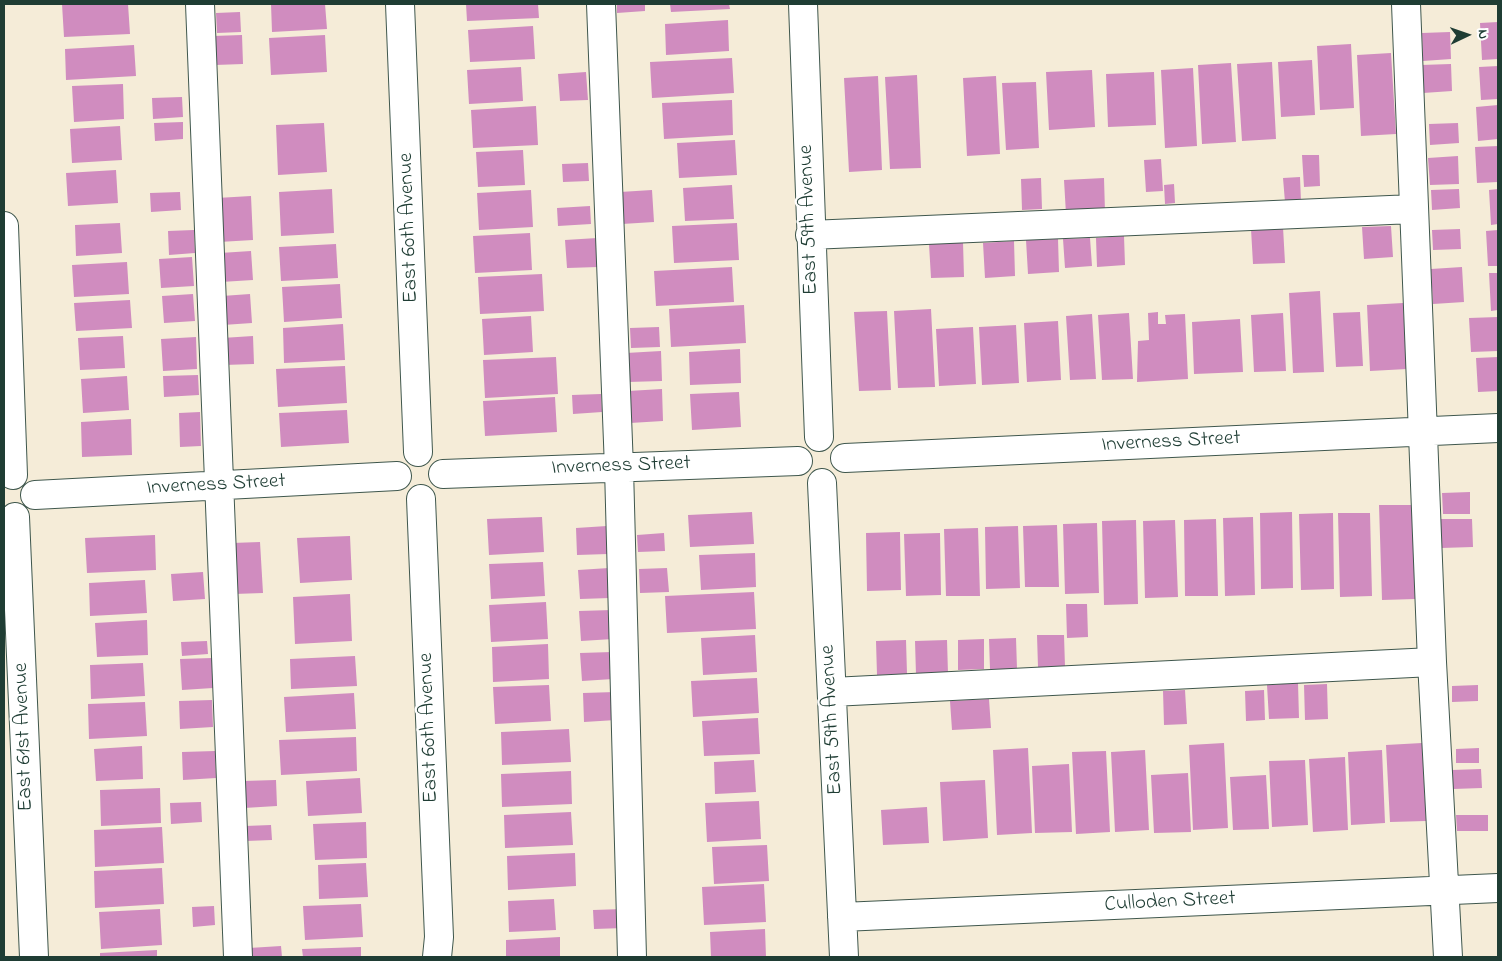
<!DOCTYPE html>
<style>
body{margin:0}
#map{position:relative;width:1502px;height:961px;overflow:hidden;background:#f5ecd8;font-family:"Indie Flower",sans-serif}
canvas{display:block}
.frame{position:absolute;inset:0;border:5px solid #1f3d34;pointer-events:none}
.north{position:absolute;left:1442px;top:10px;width:50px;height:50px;-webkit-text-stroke:4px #fff;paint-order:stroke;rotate:87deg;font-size:14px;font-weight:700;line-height:20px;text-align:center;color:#1f3d34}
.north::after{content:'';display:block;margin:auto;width:18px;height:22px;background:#1f3d34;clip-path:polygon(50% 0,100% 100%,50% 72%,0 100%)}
</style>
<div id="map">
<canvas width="1502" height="961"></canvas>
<div class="frame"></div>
<div class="north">N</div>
</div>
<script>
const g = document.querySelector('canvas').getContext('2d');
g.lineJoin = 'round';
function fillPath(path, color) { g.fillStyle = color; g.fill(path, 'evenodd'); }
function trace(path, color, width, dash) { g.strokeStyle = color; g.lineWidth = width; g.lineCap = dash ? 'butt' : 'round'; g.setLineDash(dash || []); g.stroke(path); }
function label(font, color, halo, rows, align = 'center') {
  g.font = font + ' "Indie Flower",sans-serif'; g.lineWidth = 4.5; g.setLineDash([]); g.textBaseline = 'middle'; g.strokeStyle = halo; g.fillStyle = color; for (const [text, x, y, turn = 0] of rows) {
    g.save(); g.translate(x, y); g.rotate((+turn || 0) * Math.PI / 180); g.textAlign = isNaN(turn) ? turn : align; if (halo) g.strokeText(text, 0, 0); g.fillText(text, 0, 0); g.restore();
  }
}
fillPath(new Path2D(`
 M62,4H128L130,34L64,37Z
 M271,4H325L327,29L272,32Z
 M466,4H538L539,18L467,21Z
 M617,4H645V11L617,13Z
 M670,4H729L730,9L671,12Z
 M240,12L241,32L217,33L216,13Z
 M728,20L729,51L666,55L665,24Z
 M1498,22V59L1482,60L1480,23Z
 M533,26L535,59L470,62L468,30Z
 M1450,32L1451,59L1423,61L1422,33Z
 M242,35L243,64L215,65L213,36Z
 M325,35L327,72L271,75L269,38Z
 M1351,44L1354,108L1320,110L1317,46Z
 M134,45L136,76L66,80L65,49Z
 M1391,53L1396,134L1361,136L1357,55Z
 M732,58L734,93L652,98L650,62Z
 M1312,60L1315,115L1281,117L1278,62Z
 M1272,62L1276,139L1242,141L1237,64Z
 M1231,63L1236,142L1202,144L1198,65Z
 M1451,64L1452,91L1423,93L1421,65Z
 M1498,66V99L1481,100L1479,67Z
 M521,67L523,101L469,104L467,70Z
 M1193,68L1197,146L1165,148L1161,70Z
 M1092,70L1095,127L1049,130L1046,72Z
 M586,72L588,100L560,101L558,74Z
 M1154,72L1156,125L1108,127L1106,74Z
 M917,75L921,168L890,169L885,77Z
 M878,76L882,170L849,172L844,78Z
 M996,76L1000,154L967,156L963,78Z
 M1036,82L1039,148L1006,150L1002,83Z
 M123,84L124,119L74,122L72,86Z
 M182,97L183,117L153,119L152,98Z
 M732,100L733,135L664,139L662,103Z
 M1498,105V139L1478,141L1476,107Z
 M536,106L538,145L473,148L471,110Z
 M183,122V139L155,141L154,123Z
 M324,123L327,172L278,175L276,125Z
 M1458,123L1459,143L1430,145L1429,124Z
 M120,126L122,160L72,163L70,129Z
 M735,140L737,175L679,178L677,143Z
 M1498,146V182L1477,183L1475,147Z
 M523,150L525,185L478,187L476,152Z
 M1302,155H1319L1320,186L1304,187Z
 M1458,156L1459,184L1430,185L1428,158Z
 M1161,159L1163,191L1146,192L1144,160Z
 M588,163L589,181L563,182L562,164Z
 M116,170L118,203L68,206L66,173Z
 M1300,177L1301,202H1285L1283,178Z
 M1041,178L1042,209L1022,210L1021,179Z
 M1104,178L1105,212L1066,214L1064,180Z
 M1174,184L1175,203L1165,204L1164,185Z
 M732,185L734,219L685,221L683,188Z
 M332,189L334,233L281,236L279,192Z
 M1459,189L1460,208L1432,210L1431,190Z
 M1498,189V224L1491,225L1489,190Z
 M531,190L533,227L479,230L477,193Z
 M652,190L654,222L622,224L620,192Z
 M180,192L181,210L151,212L150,193Z
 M251,196L253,240L219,242L217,198Z
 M590,206L591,224L558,226L557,208Z
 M120,223L122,253L76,256L75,225Z
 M737,223L739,260L674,263L672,226Z
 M1391,226L1393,257L1364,259L1362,227Z
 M1283,227L1285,263L1253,264L1251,229Z
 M1460,229L1461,249L1433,250L1432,230Z
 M194,230L195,253L169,255L168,231Z
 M1498,230V266H1488L1486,231Z
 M530,233L532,270L475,273L473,236Z
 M1124,236L1125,265L1097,267L1096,238Z
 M597,238L598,267L567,268L565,240Z
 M1090,238L1092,266L1065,268L1063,239Z
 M1058,239L1059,272L1028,274L1026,240Z
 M1014,241L1015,276L985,278L983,243Z
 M963,242L964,277L931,278L929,244Z
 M336,244L338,278L281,281L279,247Z
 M251,251L253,280L221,282L220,253Z
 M192,257L194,286L161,288L159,259Z
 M127,262L129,294L74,297L72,265Z
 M732,267L734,302L656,306L654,271Z
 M1462,267L1464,302L1433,304L1431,269Z
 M1489,273H1498V310L1491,311Z
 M542,274L544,311L480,314L478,277Z
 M340,284L342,318L284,322L282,287Z
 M1320,291L1324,372L1293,373L1289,293Z
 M193,294L195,321L164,323L162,296Z
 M250,294L252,323L223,325L222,296Z
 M130,300L132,328L76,331L74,303Z
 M1403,303L1407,369L1370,371L1367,305Z
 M744,305L746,343L671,347L669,309Z
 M931,309L935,387L898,388L894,311Z
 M887,311L891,390L859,391L854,312Z
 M1158,312V324H1166L1165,315L1185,314L1188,379L1137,382L1138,341L1149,340L1148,313Z
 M1360,312L1363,366L1336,367L1333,313Z
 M1129,313L1133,379L1102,380L1098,315Z
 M1283,313L1286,371L1254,372L1251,315Z
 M1092,314L1096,379L1070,380L1066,316Z
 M531,316L533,352L484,355L482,319Z
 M1498,317V351L1471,352L1469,318Z
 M1240,319L1243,372L1194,374L1192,322Z
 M1058,321L1061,380L1027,382L1024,323Z
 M343,324L345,360L284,363L283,328Z
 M1016,325L1019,383L982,385L979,327Z
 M659,327L660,347L631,348L630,328Z
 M973,327L976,384L939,386L936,329Z
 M123,336L125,368L80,370L78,338Z
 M253,336L254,364L224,365L222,338Z
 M196,337L197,369L163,371L161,339Z
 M740,349L741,383L690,385L689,352Z
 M661,351L662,381L628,382L626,353Z
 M556,357L558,394L485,398L483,360Z
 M1498,357V391L1478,392L1476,358Z
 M345,366L347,403L278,407L276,369Z
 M198,375L199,395L164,397L163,376Z
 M127,376L129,410L83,413L81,379Z
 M662,389L663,421L630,423L628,391Z
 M739,392L741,427L692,430L690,394Z
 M601,394L602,412L573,414L572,395Z
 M555,397L557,432L485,436L483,401Z
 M347,410L349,443L281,447L279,413Z
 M200,412L201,446L180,447L179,413Z
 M131,419L132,455L82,457L81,422Z
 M1470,492V514H1443L1442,493Z
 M1379,505H1412L1415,599L1382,600Z
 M752,512L754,544L690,547L688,515Z
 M1292,512L1293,588L1261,589L1260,513Z
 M1333,513L1334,589L1301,590L1299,514Z
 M1338,513H1370L1372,596L1340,597Z
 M542,517L544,552L489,555L487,519Z
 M1253,517L1255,595L1225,596L1223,518Z
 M1216,519L1218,596H1185L1184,520Z
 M1441,519H1472L1473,547L1441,548Z
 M1136,520L1138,604L1104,605L1102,521Z
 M1175,520L1178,597L1145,598L1143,521Z
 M1097,523L1099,593L1065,594L1063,524Z
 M1057,525L1059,587H1025L1023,526Z
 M607,526L608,554L577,555L576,528Z
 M1018,526L1020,588L986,589L985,527Z
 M978,528L980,596H946L944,529Z
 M900,532L901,590L867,591L866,533Z
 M664,533L665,551L638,552L637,535Z
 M940,533L941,595L906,596L904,534Z
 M155,535L156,570L87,573L85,538Z
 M350,536L352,580L300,583L297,538Z
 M260,542L263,593L234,594L232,543Z
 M755,553L756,587L701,590L699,555Z
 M543,562L545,596L491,599L489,564Z
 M609,568L610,598L580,599L578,570Z
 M667,568L669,592L640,593L639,569Z
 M203,572L205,599L173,601L171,574Z
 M145,580L147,613L90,616L89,583Z
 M754,592L756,629L667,633L665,596Z
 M350,594L352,641L295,644L293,597Z
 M546,602L548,639L491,642L489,605Z
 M1066,604H1087L1088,637L1067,638Z
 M612,610L613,639L581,641L579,611Z
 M147,620L148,655L97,657L95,623Z
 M755,635L757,672L703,675L701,638Z
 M1037,635H1064L1065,667H1038Z
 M1016,638L1017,669H990L989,639Z
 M984,639V669L958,670V640Z
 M906,640L907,674L877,675L876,641Z
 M947,640L948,674L916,675L915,641Z
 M207,641L208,654L182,656L181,642Z
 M548,644L549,679L493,682L492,647Z
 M612,652L613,679L582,681L580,653Z
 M355,656L357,686L291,689L290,659Z
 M212,658L213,688L182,690L180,659Z
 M143,663L145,696L91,699L90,665Z
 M757,678L759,713L693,717L691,681Z
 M1298,683L1299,718L1269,719L1267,685Z
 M1327,684L1328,719L1305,720L1304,685Z
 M549,685L551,721L495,724L493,687Z
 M1478,685V701L1452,702V686Z
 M1185,690L1187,724L1164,725L1163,691Z
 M1264,690L1265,720L1246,721L1245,691Z
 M615,692L616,720L584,722L583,693Z
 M354,693L356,729L286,732L284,697Z
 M989,699L991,728L952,730L950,701Z
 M212,700L213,727L180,729L179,701Z
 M145,702L147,736L89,739L88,704Z
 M758,718L760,754L704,756L702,721Z
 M569,729L571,762L502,765L501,732Z
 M356,737L357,771L281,775L279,740Z
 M1224,743L1228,828L1193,830L1189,745Z
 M1422,743L1426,821L1390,822L1386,745Z
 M142,746L143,779L96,781L94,749Z
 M1028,748L1032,833L997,835L993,750Z
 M1479,748V763H1456V749Z
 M1145,750L1149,830L1115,832L1111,752Z
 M1382,750L1385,823L1351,825L1348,752Z
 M215,751L216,778L183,780L182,752Z
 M1106,751L1110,832L1076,834L1072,752Z
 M1345,757L1348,830L1313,832L1309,759Z
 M754,760L756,792L715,794L714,762Z
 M1305,760L1308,825L1272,827L1269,761Z
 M1069,764L1072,832L1035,833L1032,766Z
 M1481,769L1482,788L1453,789L1452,770Z
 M571,771L572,804L502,807L501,774Z
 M1188,773L1191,832L1154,833L1151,775Z
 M1266,775L1269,829L1233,830L1230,777Z
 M360,778L362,813L308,816L306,781Z
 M276,780L277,806L244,808L243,781Z
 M985,780L988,838L943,841L940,782Z
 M160,788L161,823L101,826L100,790Z
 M759,801L761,839L707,842L705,803Z
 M201,802L202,822L171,824L170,803Z
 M927,807L929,843L883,845L881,810Z
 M571,812L573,845L505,848L504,815Z
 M1456,815H1488V831H1457Z
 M366,822L367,858L315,860L313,824Z
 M271,825L272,840L246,841L245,826Z
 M162,827L164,863L95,867L94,830Z
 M767,845L769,881L714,884L712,847Z
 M575,853L576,886L508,890L507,856Z
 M366,863L368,897L319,899L318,865Z
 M162,868L164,904L95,908L94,871Z
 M764,884L766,922L704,925L702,887Z
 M554,899L556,930L509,932L508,901Z
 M361,904L363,937L305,940L303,906Z
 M214,906L215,925L193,927L192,907Z
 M160,909L162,945L101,949L99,912Z
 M623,909L624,928L594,929L593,910Z
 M765,929L766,957H711L710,932Z
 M560,937V957H506V940Z
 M281,946L282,957H249V948Z
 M361,947V957H303L302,949Z
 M157,950V957H100V953Z`), '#d08cbf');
const minor = new Path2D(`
 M200,4L238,957
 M400,4L418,452
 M601,4L619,468L632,957
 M803,4L819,437
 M1406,4L1432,662L1448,957
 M4,226L13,475
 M810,235L1413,209
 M845,458L1498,428
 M443,474L798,461
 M822,483L844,957
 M35,495L397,476
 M421,499L439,937L437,957
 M15,517L34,957
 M832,692L1432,662
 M842,917L1498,888`);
trace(minor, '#3f574d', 30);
trace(minor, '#fff', 28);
label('21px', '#1f3d34', '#fff', [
 ["East 59th Avenue",810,220,-92],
 ["East 60th Avenue",410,228,-92],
 ["Inverness Street",1171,443,-3],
 ["Inverness Street",621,467,-2],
 ["Inverness Street",216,486,-3],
 ["East 59th Avenue",833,720,-93],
 ["East 60th Avenue",430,728,-92],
 ["East 61st Avenue",25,737,-92],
 ["Culloden Street",1170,903,-3]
]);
</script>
